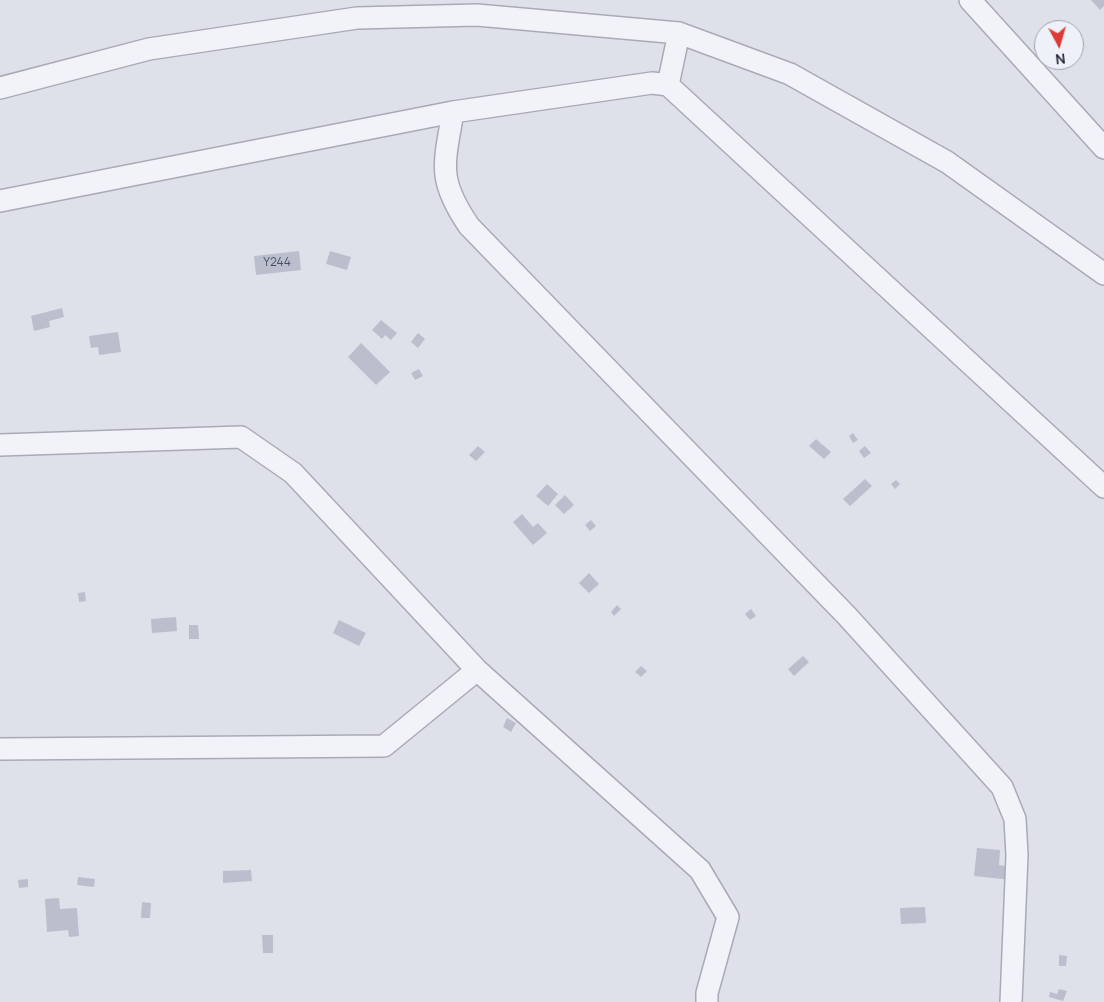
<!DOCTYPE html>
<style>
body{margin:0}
#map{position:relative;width:1104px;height:1002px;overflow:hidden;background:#dfe1ea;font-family:Manrope,sans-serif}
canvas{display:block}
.north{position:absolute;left:1034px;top:20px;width:50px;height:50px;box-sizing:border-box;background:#eef1f7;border:1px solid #9ea2af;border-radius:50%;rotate:174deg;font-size:14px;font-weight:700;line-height:20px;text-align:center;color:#262b43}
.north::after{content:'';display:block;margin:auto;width:18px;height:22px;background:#dd3a36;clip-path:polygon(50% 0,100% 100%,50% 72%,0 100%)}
</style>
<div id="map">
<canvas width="1104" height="1002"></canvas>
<div class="north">N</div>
</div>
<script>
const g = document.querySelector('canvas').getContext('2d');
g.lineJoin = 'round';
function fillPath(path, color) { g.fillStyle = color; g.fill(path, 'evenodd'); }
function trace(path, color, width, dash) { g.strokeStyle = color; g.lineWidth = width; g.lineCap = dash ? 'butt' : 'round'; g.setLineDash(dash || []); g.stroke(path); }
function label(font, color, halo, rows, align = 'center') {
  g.font = font + ' Manrope,sans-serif'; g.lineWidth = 4; g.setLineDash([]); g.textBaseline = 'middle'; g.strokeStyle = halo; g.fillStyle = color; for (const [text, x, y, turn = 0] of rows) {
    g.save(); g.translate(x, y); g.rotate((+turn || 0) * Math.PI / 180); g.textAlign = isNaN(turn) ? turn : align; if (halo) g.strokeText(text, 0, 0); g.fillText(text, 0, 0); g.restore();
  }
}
fillPath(new Path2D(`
 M1091,0H1104V6L1100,10Z
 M299,251L301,270L256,275L254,256Z
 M330,251L351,257L347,270L326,264Z
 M62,308L64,317L49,321L50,327L34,331L31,316Z
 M381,320L397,333L391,340L385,335L382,339L372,330Z
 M118,332L121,352L99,355L98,347L91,348L89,336Z
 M418,333L425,339L418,348L411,342Z
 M361,343L390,372L376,385L348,357Z
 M419,369L423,376L415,380L411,373Z
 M853,433L858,440L853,443L849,436Z
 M816,439L831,452L824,459L809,446Z
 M478,446L485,452L476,461L469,455Z
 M865,446L871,453L864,458L859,451Z
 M865,479L872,486L850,506L843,499Z
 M896,480L900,484L895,489L891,484Z
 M547,484L558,494L548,506L536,496Z
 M565,495L574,505L564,514L555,505Z
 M522,514L533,527L538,523L547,533L533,545L513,522Z
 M591,520L596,526L590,531L585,525Z
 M589,573L599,584L589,593L579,583Z
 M85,592L86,601L79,602L78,593Z
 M617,605L621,609L614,616L611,612Z
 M751,609L756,616L750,620L745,614Z
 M176,617L177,631L152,633L151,619Z
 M339,620L366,633L359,646L333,633Z
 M189,625H198L199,639H189Z
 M803,656L809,662L794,676L788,669Z
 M641,666L647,671L641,677L635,672Z
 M507,718L516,723L511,732L503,727Z
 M977,848L1000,850L999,865L1013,867L1012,880L974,876Z
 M251,870L252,881L223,883V871Z
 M78,877L95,879L94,887L77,885Z
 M28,879V887L19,888L18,880Z
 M59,898L60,909L77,908L79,936L69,937L68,930L47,932L45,899Z
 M142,902L151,903L150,918H141Z
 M925,907L926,923L901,924L900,908Z
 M262,935H273V953H263Z
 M1059,955L1067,956L1066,966H1059Z
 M1059,989L1067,991L1063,1001L1049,997L1050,992L1057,994Z`), '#bbbfcd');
const minor = new Path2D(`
 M970,0L1104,148
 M679,33L668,85L1104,487
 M0,88L149,49L357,18L477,15L679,33L790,74L947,162L1104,274
 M453,112C444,165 437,179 469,226L847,616L1002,787L1015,819L1017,855L1011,1002
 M0,201L453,112L652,83L668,85
 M0,445L241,437L293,473L477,670L700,870L728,917L707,993V1002
 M0,749L384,746L477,670`);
trace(minor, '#a8aab8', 24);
trace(minor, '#f2f3f8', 21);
label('12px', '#4b5066', null, [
 ["Y244",277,263]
]);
</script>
